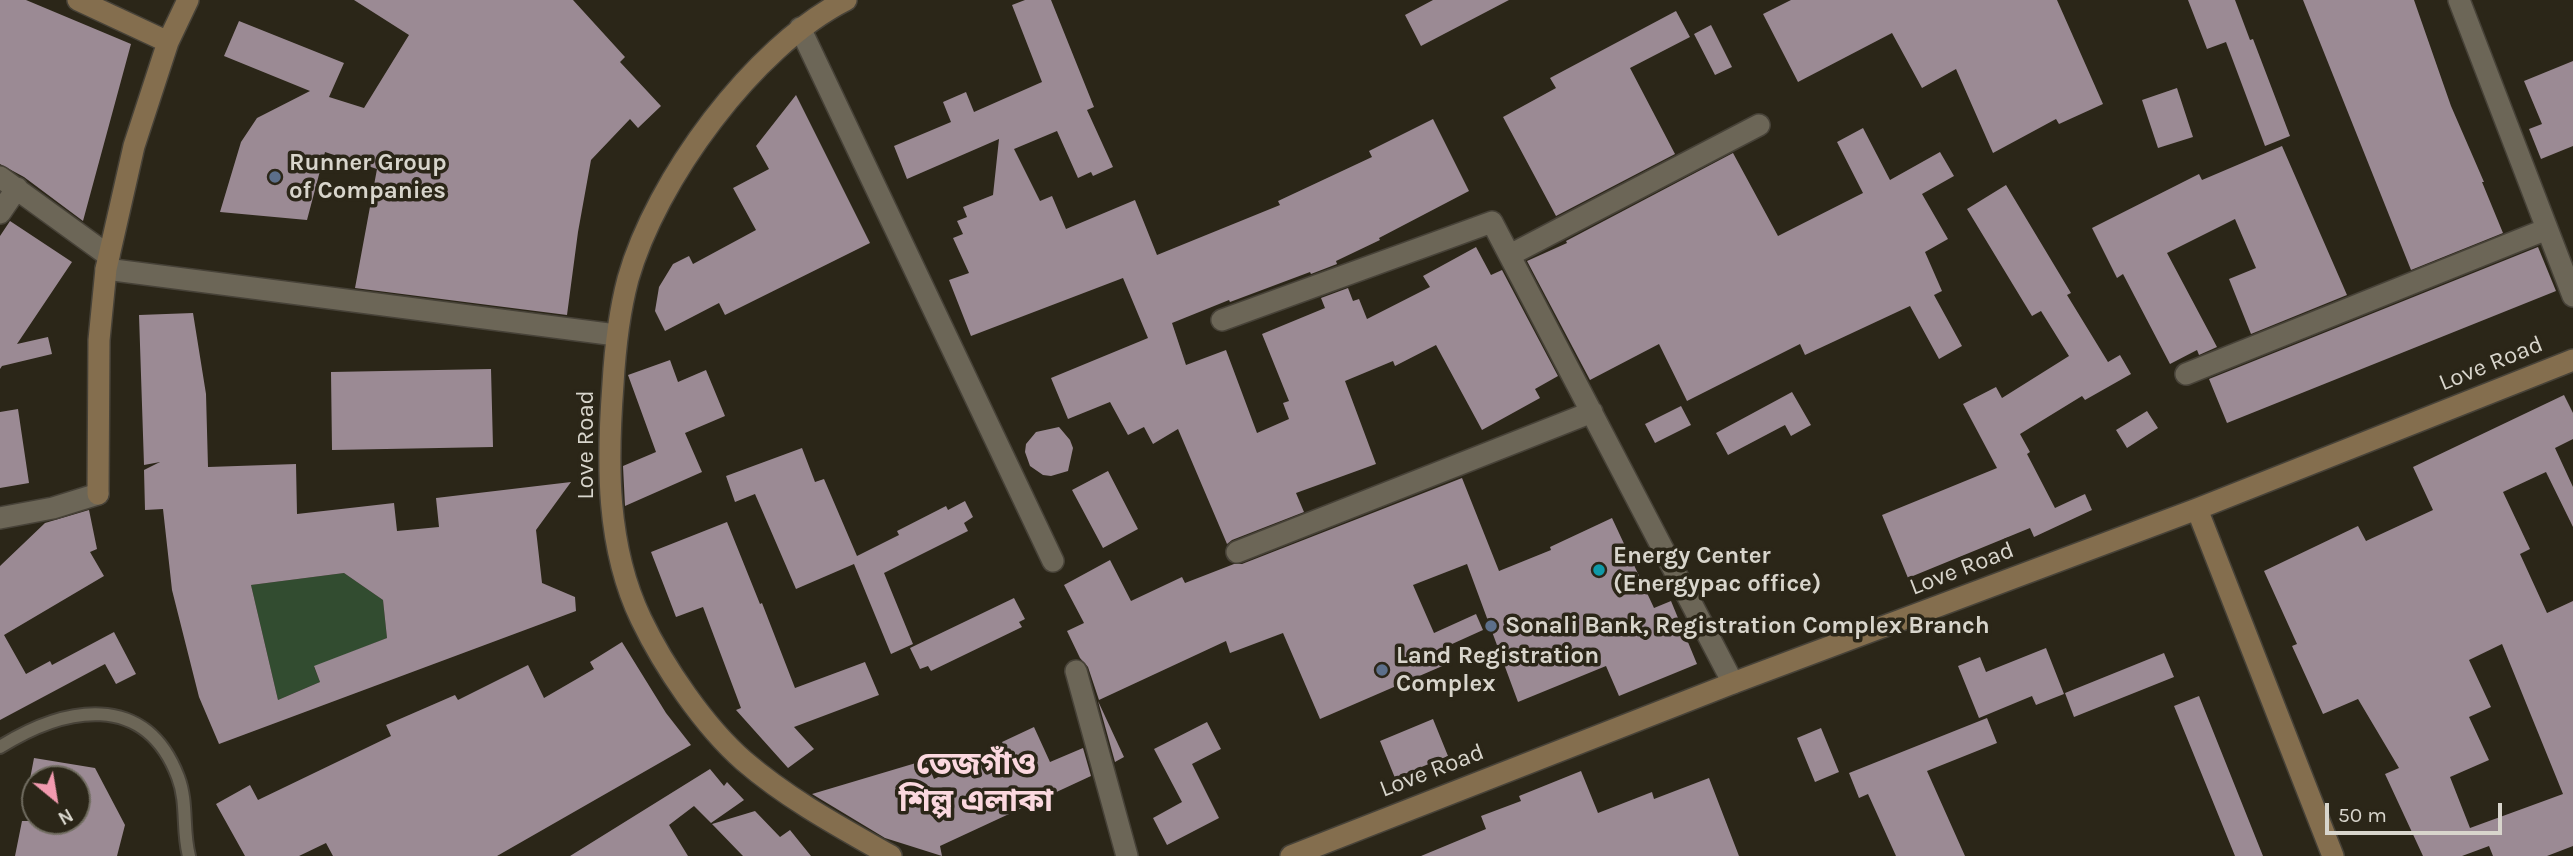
<!DOCTYPE html>
<meta charset="utf-8">
<style>
body{margin:0}
#map{position:relative;width:2573px;height:856px;overflow:hidden;background:#2b2618;font-family:Karla,sans-serif}
canvas{display:block}
.north{position:absolute;left:21px;top:765px;width:70px;height:70px;box-sizing:border-box;background:#2b2618;border:2px solid #706c60;border-radius:50%;rotate:150deg;font-size:19px;font-weight:700;line-height:28px;text-align:center;color:#d8d5cc}
.north::after{content:'';display:block;margin:auto;width:24px;height:32px;background:#f29aaf;clip-path:polygon(50% 0,100% 100%,50% 72%,0 100%)}
.scale{position:absolute;left:2325px;top:803px;width:177px;height:32px;box-sizing:border-box;border:4px solid #d8d5cc;border-top:0;padding-left:9px;font-size:21px;line-height:24px;white-space:nowrap;color:#d8d5cc;-webkit-text-stroke:5px #2b2618;paint-order:stroke}
</style>
<div id="map">
<canvas width="2573" height="856"></canvas>
<div class="north">N</div>
<div class="scale">50 m</div>
</div>
<script>
const g = document.querySelector('canvas').getContext('2d');
g.lineJoin = 'round';
function fillPath(path, color) { g.fillStyle = color; g.fill(path, 'evenodd'); }
function trace(path, color, width, dash) { g.strokeStyle = color; g.lineWidth = width; g.lineCap = dash ? 'butt' : 'round'; g.setLineDash(dash || []); g.stroke(path); }
function label(font, color, halo, rows, align = 'center') {
  g.font = font + ' Karla,"Noto Sans Bengali",sans-serif'; g.lineWidth = 7; g.setLineDash([]); g.textBaseline = 'middle'; g.strokeStyle = halo; g.fillStyle = color; for (const [text, x, y, turn = 0] of rows) {
    g.save(); g.translate(x, y); g.rotate((+turn || 0) * Math.PI / 180); g.textAlign = isNaN(turn) ? turn : align; if (halo) g.strokeText(text, 0, 0); g.fillText(text, 0, 0); g.restore();
  }
}
fillPath(new Path2D(`
 M344,573L383,600L387,638L314,667L320,682L278,700L251,585Z`), '#324c30');
fillPath(new Path2D(`
 M0,0H26L131,44L83,221L24,177L0,164Z
 M354,0H573L625,57L620,62L661,106L638,128L630,119L591,160L578,232L567,315L355,288L377,169L325,152L307,220L220,212L241,142L257,118L310,91L224,56L239,21L344,63L329,97L364,108L409,35Z
 M1025,0H1051L1094,107L1087,110L1113,167L1093,176L1091,172L1078,178L1057,131L1014,149L1040,201L1052,196L1066,229L1135,200L1157,255L1280,205L1278,201L1372,157L1369,151L1433,119L1469,191L1379,238L1380,240L1336,261L1337,264L1311,274L1310,272L1230,302L1229,300L1172,323L1186,365L1226,350L1257,433L1289,419L1283,403L1289,401L1262,334L1325,308L1321,298L1348,288L1353,301L1359,299L1367,319L1430,287L1423,276L1476,247L1491,275L1502,270L1558,376L1535,389L1540,398L1482,430L1436,345L1395,366L1393,361L1345,381L1376,464L1296,493L1304,512L1232,540L1227,544L1178,429L1153,444L1144,427L1128,435L1110,402L1068,419L1051,378L1148,338L1123,278L971,336L949,280L969,273L953,238L963,234L957,221L967,217L963,207L993,195L999,139L907,179L894,146L951,122L943,102L966,92L974,112L1042,82L1012,5Z
 M1433,0H1509L1421,46L1405,15Z
 M1791,0H2057L2103,104L2059,124L2056,119L1993,153L1956,69L1922,88L1892,33L1798,82L1763,14Z
 M2188,0H2235L2250,40L2253,39L2290,136L2265,146L2226,42L2207,49Z
 M2303,0H2414L2451,106L2484,182H2482L2503,233L2411,270Z
 M1676,11L1690,37L1630,68L1675,154L1556,216L1503,117L1556,88L1550,78Z
 M1711,25L1732,67L1715,75L1694,34Z
 M2573,61V146L2541,159L2529,129L2542,124L2524,81Z
 M2177,88L2193,137L2158,148L2142,100Z
 M796,95L870,243L725,315L719,303L665,331L655,311L659,287L673,264L689,256L693,264L756,230L733,188L769,169L756,146Z
 M1863,128L1890,180L1940,152L1954,176L1922,194L1948,239L1925,252L1942,291L1934,295L1962,346L1939,359L1910,306L1805,355L1800,344L1687,401L1659,344L1590,380L1527,261L1567,243L1566,241L1733,153L1778,236L1863,193L1837,142Z
 M2282,146L2347,295L2251,334L2229,279L2256,268L2235,219L2167,253L2217,347L2199,355L2197,350L2170,364L2123,274L2117,278L2092,228L2199,174L2202,180Z
 M2006,185L2071,293L2067,295L2108,362L2120,355L2131,374L2085,400L2082,396L2020,434L2030,452L2027,454L2055,508L2085,494L2092,510L2034,537L2030,528L1908,578L1882,515L1997,468L1963,404L1996,387L2002,398L2069,356L2041,311L2032,316L1967,209Z
 M10,221L72,262L17,344L48,337L52,354L2,366L0,369V236Z
 M2538,247L2556,291L2227,423L2209,379Z
 M193,313L206,394L208,467L296,464L297,514L394,503L397,531L439,527L436,498L571,482L536,530L542,583L575,597L576,611L219,744L199,697L172,590L163,509L145,510L144,470L160,462L144,465L139,315ZM344,573L383,600L387,638L314,666L320,682L278,700L251,585Z
 M670,360L678,382L706,370L725,416L685,433L702,472L625,506L623,466L656,452L628,375Z
 M491,369L493,447L332,450L331,372Z
 M1792,392L1811,425L1791,436L1785,425L1728,455L1716,433Z
 M2564,395L2573,413V439L2555,448L2573,487V527L2546,472L2503,492L2530,549L2520,554L2547,613L2573,601V846L2547,856H2493L2489,846L2462,856H2423L2385,774L2399,768L2358,699L2323,714L2292,646L2297,644L2264,571L2358,526L2366,541L2433,510L2413,467ZM2502,644L2563,794L2470,828L2450,777L2489,760L2469,717L2491,707L2469,660Z
 M1681,406L1691,425L1655,443L1645,424Z
 M18,409L29,483L0,488V412Z
 M2147,411L2158,428L2127,448L2116,430Z
 M1059,427L1070,440L1073,448L1068,471L1051,476L1043,475L1030,466L1025,452L1026,444L1036,432Z
 M802,448L815,482L824,479L857,556L899,535L897,531L946,506L948,510L965,501L973,517L964,523L968,531L884,573L913,644L891,654L854,564L796,589L755,494L735,502L726,476Z
 M1108,471L1138,529L1103,548L1072,490Z
 M1462,478L1499,571L1551,550L1550,547L1612,518L1654,608L1671,601L1697,664L1619,696L1606,666L1518,702L1467,564L1413,585L1434,633L1476,614L1483,630L1441,649L1447,664L1320,719L1283,633L1230,653L1226,641L1099,700L1088,667L1080,658L1067,631L1084,623L1064,585L1110,560L1131,601L1182,577L1185,583L1234,564H1242Z
 M89,510L97,549L90,552L104,576L4,635L26,674L50,661L52,665L114,632L136,674L116,684L105,664L0,720V566L45,523Z
 M727,522L760,604L762,603L795,688L865,662L879,695L794,727L814,749L788,768L736,710L741,708L703,607L676,617L651,552Z
 M1014,598L1025,619L1019,622L1022,627L931,671L928,666L920,669L910,648Z
 M622,642L666,713L691,745L497,856H333L326,843L299,856H245L216,804L250,785L258,800L391,736L386,725L455,695L458,700L528,665L544,698L594,669L590,662Z
 M2046,648L2064,694L2036,705L2032,696L1979,718L1958,666L1980,657L1986,672Z
 M2164,653L2174,677L2074,717L2065,693Z
 M2199,696L2263,856H2235L2174,706Z
 M1098,701L1124,757L1115,762Z
 M1987,718L1997,743L1927,771L1965,856H1896L1868,794L1859,798L1849,773Z
 M1433,719L1448,756L1395,778L1380,741Z
 M1207,722L1221,749L1192,764L1219,818L1167,845L1153,818L1182,802L1154,749Z
 M1034,727L1050,762L1083,748L1091,776L940,846L942,856L885,838L812,794L926,760L934,779L1004,746L1002,742Z
 M1821,728L1839,772L1815,782L1797,738Z
 M34,758L95,768L125,825L117,856H15L22,821H77V779H30Z
 M710,769L724,786L727,782L744,800L711,823L694,806L669,825L688,856H570Z
 M1581,771L1598,813L1652,792L1654,799L1709,778L1739,856H1421L1486,829L1481,816L1521,801L1519,796Z
 M755,811L780,837L790,830L811,856H743L712,824Z`), '#9b8a94');
const lane = new Path2D(`
 M0,747C64,707 145,690 178,777C188,803 182,830 189,856`);
const street = new Path2D(`
 M2459,0L2573,296
 M800,28L1053,561
 M0,177L109,256
 M0,213L17,188
 M1510,255L1759,125
 M106,269L616,335
 M1222,320L1492,222L1733,683
 M2186,374L2547,229
 M0,518L53,508L98,494
 M1237,552L1592,412
 M1076,671L1127,856`);
const secondary = new Path2D(`
 M78,0L168,42
 M846,0C753,47 656,180 628,279C619,313 615,349 613,384C607,463 606,546 641,619C664,667 704,726 744,761C788,799 840,827 891,856
 M98,494L99,340L106,269L134,146L168,42L188,0
 M2197,509L2333,856
 M1291,856L1733,683L2197,509L2573,360`);
trace(lane, '#474238', 16);
trace(street, '#474238', 24);
trace(secondary, '#474238', 24);
trace(lane, '#6c6657', 12);
trace(street, '#6c6657', 21);
trace(secondary, '#846e4e', 21);
for (const [x, y, r, color] of [
 [275,177,7,"#5c6f8a"],
 [1599,570,7,"#0f9aa8"],
 [1491,626,7,"#5c6f8a"],
 [1382,670,7,"#5c6f8a"]
]) { const dot = new Path2D(); dot.arc(x, y, r, 0, 2 * Math.PI); g.fillStyle = color; g.fill(dot); trace(dot, '#2b2618', 2.5); }
label('bold 24px', '#d8d5cc', '#2b2618', [
 ["Runner Group",289,163],
 ["of Companies",289,191],
 ["Energy Center",1613,556],
 ["(Energypac office)",1613,584],
 ["Sonali Bank, Registration Complex Branch",1505,626],
 ["Land Registration",1396,656],
 ["Complex",1396,684]
], 'left');
label('24px', '#d8d5cc', '#2b2618', [
 ["Love Road",2491,364,-22],
 ["Love Road",586,445,-90],
 ["Love Road",1962,569,-21],
 ["Love Road",1432,771,-21]
]);
label('bold 32px', '#fbd8df', '#2b2618', [
 ["তেজগাঁও",976,765],
 ["শিল্প এলাকা",976,802]
]);
</script>
